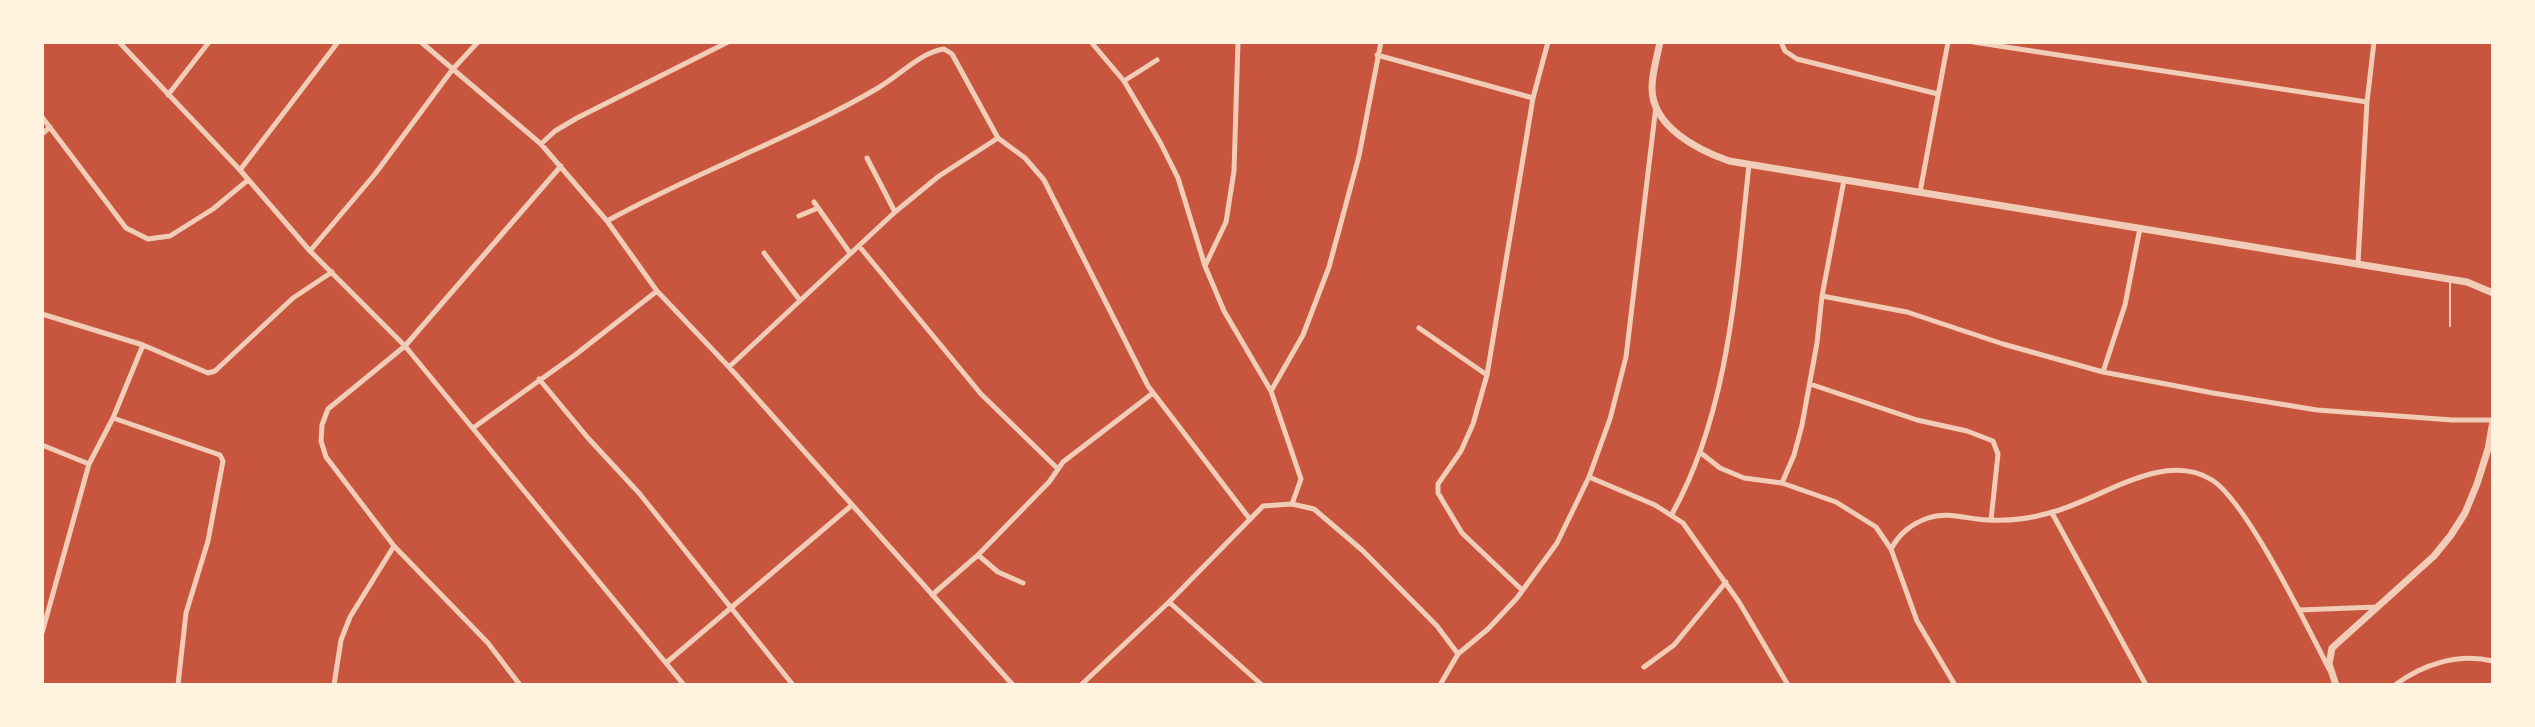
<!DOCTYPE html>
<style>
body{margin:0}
#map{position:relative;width:2535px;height:727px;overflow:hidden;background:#c8553d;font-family:"Public Sans",sans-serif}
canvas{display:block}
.frame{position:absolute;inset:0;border:44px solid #fff3e0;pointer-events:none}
</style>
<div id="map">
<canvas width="2535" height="727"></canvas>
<div class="frame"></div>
</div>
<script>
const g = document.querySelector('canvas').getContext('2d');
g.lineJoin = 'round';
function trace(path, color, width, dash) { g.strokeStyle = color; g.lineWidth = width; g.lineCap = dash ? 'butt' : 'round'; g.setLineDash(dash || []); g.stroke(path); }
trace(new Path2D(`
 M2450,326V282`), '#f1ccb7', 2);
trace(new Path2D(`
 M119,42L240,170L310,251L405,346L684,685
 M421,42L541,144L607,221L657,291L729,367L1013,685
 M1091,42L1124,81L1160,142L1178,178L1205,266L1224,311L1271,391L1301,479L1292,504
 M1781,42L1785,51L1797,59L1938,94
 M1973,42L2367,102
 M1377,55L1533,98
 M1124,81L1157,60
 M168,95L209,42
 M42,117L126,228L148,239L170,236L213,209L248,180
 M42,134L50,127
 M541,144L555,131L577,118L728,42
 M867,158L895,212
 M240,170L338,42
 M1920,192L1948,42
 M814,202L850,253
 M799,216L818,208
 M607,221C695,172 791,139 878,88C899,76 921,52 944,49L952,54L998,138L1025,158L1044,180L1148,386L1249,518
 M859,246L981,394L1058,469
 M310,251L375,174L452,70L478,42
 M764,253L799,299
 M2358,263L2367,102L2374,42
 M1205,266L1226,222L1234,171L1238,42
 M1822,296L1907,312L2003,344L2103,372L2213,393L2317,410L2452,420H2493
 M42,314L143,345L208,373L215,371L293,298L332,272
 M1419,328L1487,375
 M729,367L895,212L939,176L998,138
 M2103,372L2125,305L2140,228
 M539,379L588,438L639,493L793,685
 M1810,384L1917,420L1967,431L1993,441L1998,454L1991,520
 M1271,391L1303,335L1329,267L1359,156L1381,42
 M113,418L220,455L223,461L208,541L186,613L178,685
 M473,428L575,355L657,291
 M42,445L89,464
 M1701,453L1720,468L1744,478L1782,483L1836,502L1876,527L1891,549L1917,621L1955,685
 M1589,477L1655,505L1683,523L1739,602L1788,685
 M1782,483L1794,455L1802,425L1817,343L1822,296L1844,180
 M2052,513L2146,685
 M1672,514C1730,410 1736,282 1749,165
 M1891,549C1900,533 1911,524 1928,518C1947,511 1967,519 1987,520C2008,521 2029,519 2049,513C2100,501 2162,449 2212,480C2247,502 2308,628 2329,669
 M978,555L998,572L1023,583
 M1522,590L1462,533L1438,493V484L1461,451L1473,424L1487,375L1533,98L1548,42
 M932,595L978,555L1049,482L1063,462L1153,393
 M1169,602L1262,685
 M2299,610L2377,607
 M42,633L89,464L113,418L143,345
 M666,663L852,505
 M1644,667L1674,645L1726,582
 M334,685L341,640L350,617L394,546
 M520,685L488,643L394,546L326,457L321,441L322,425L328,409L405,346L561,166
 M1081,685L1169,602L1263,506L1292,504L1314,509L1362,550L1437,626L1458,654
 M1440,685L1458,654L1488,629L1517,598L1557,543L1589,477L1610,419L1626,357L1656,106
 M2395,685C2423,664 2458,653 2493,661`), '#f1ccb7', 5);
trace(new Path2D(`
 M1660,42C1657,57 1652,73 1652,88C1652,127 1698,150 1729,161L2467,282L2493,293
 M2336,685L2329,664L2332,648L2434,556L2451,535L2465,513L2477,484L2488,449L2493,421`), '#f1ccb7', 7);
</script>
